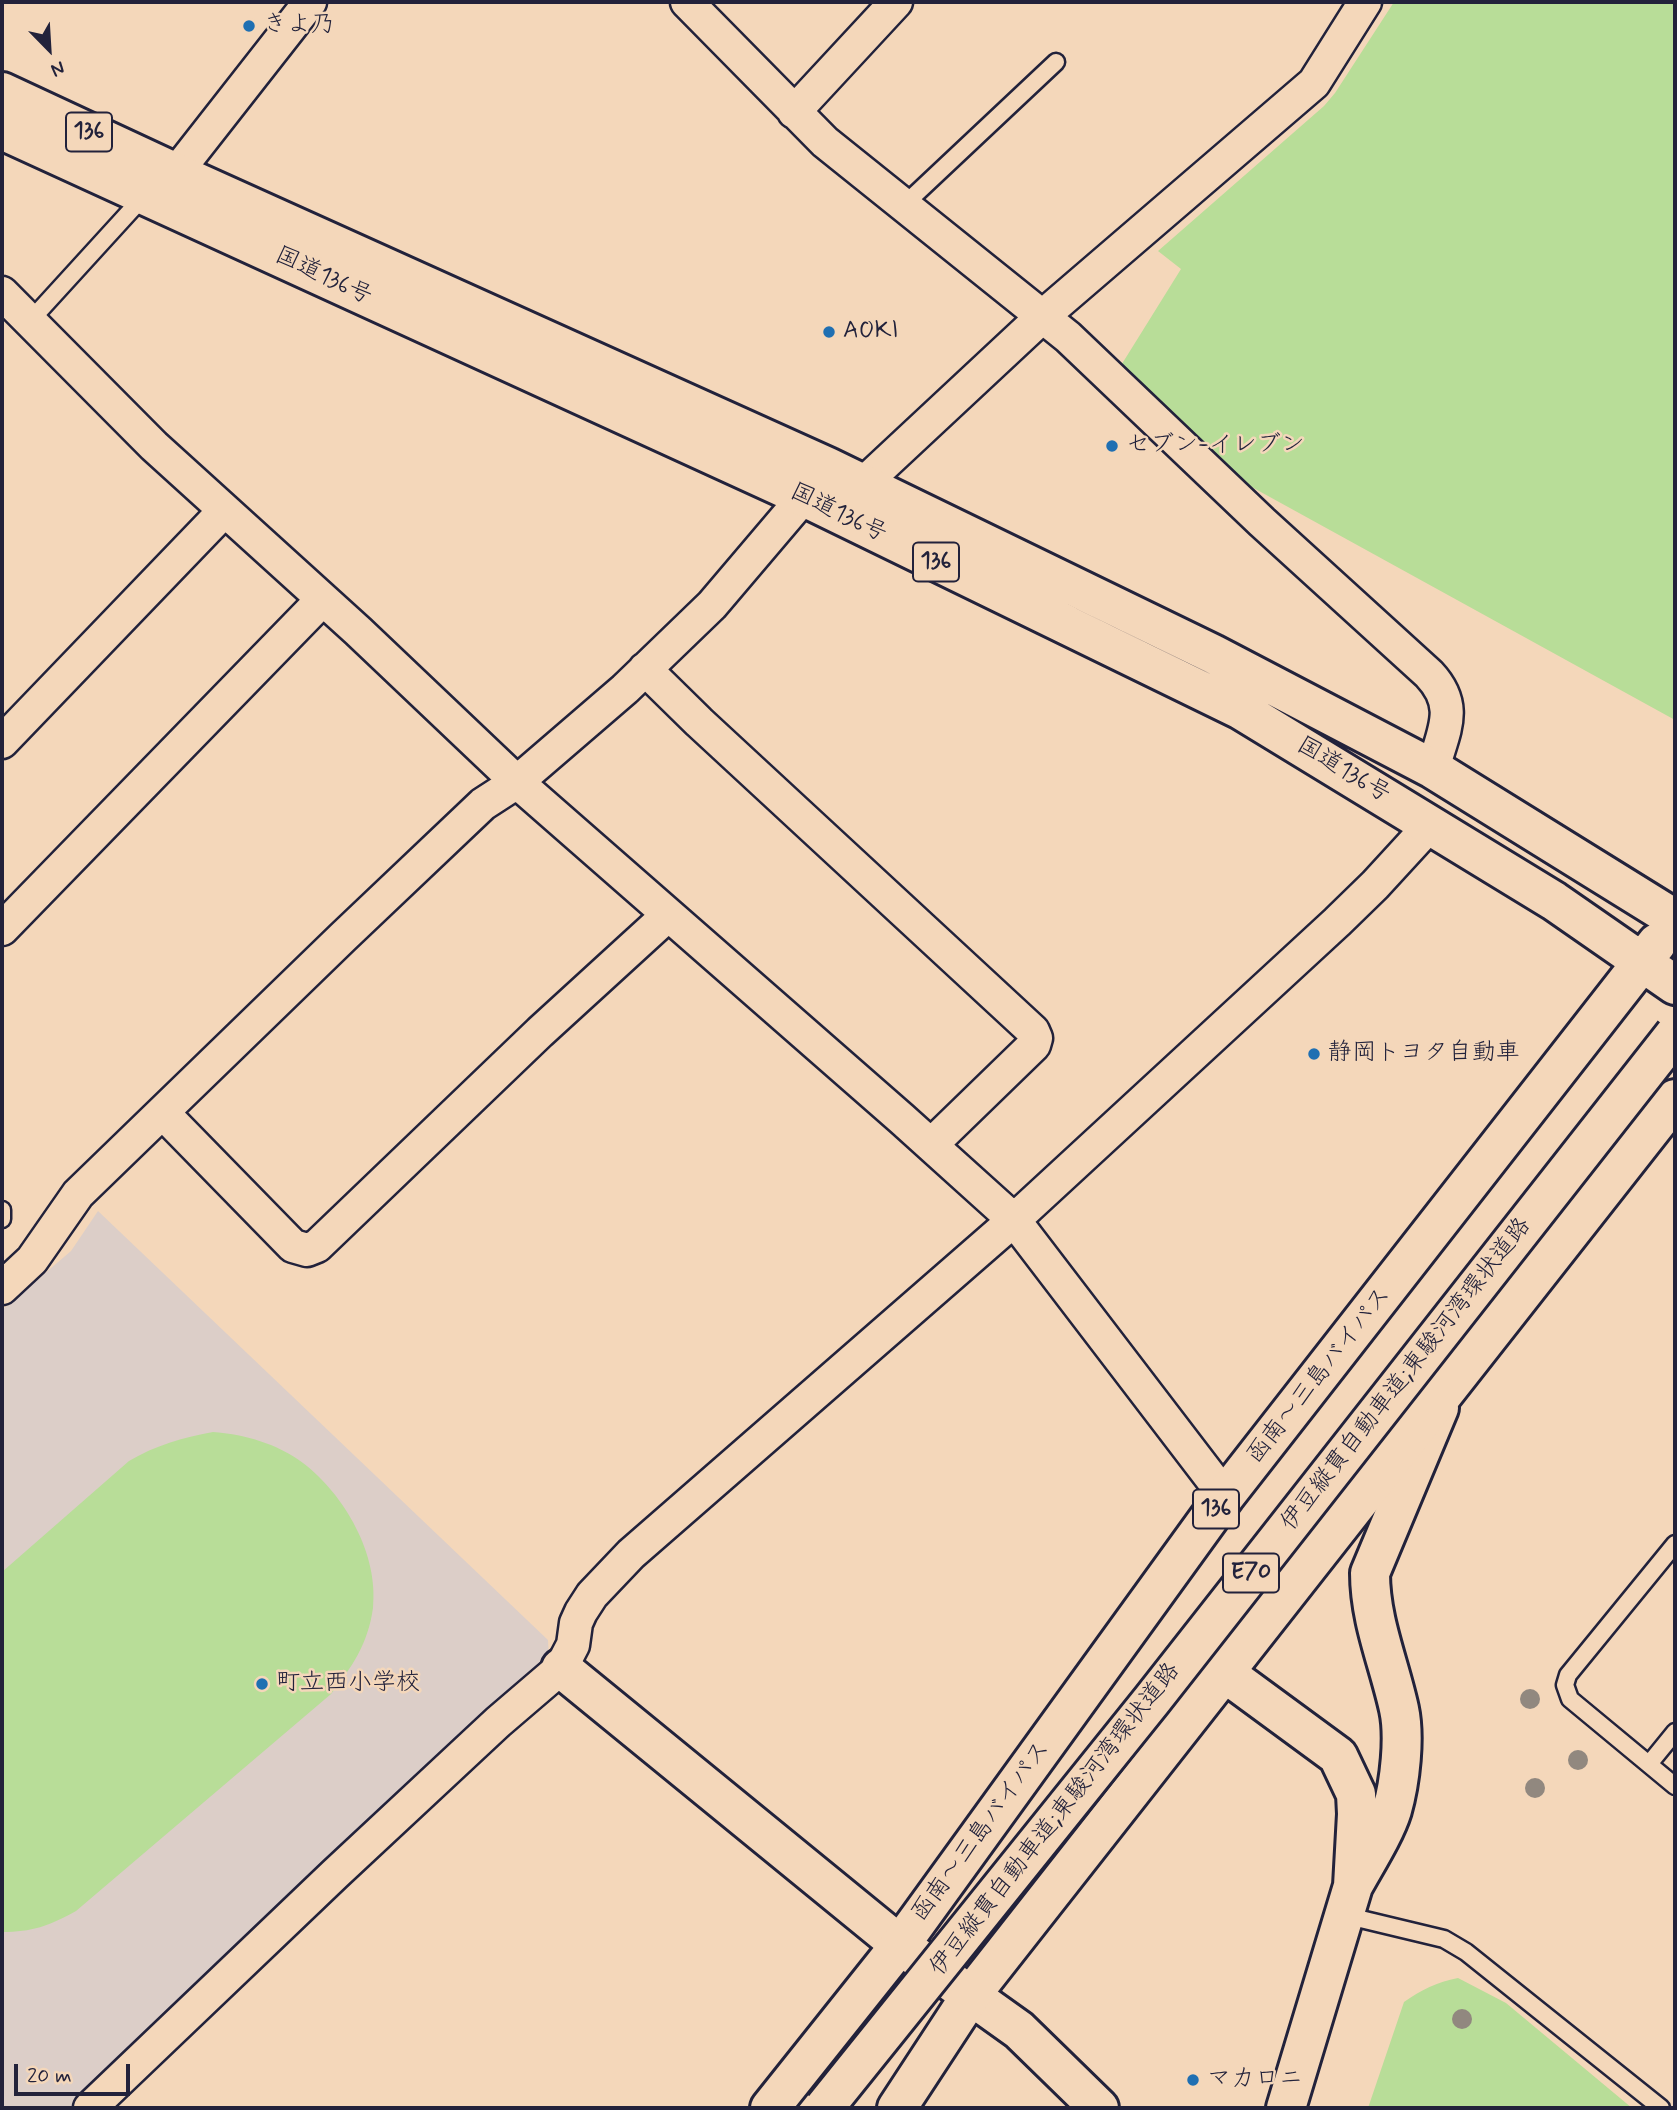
<!DOCTYPE html>
<meta charset="utf-8">
<style>
body{margin:0}
#map{position:relative;width:1677px;height:2110px;overflow:hidden;background:#f4d7ba;font-family:Mynerve,sans-serif}
canvas{display:block}
.frame{position:absolute;inset:0;border:4px solid #22223b;pointer-events:none}
.north{position:absolute;left:14px;top:14px;width:70px;height:70px;-webkit-text-stroke:5px #f4d7ba;paint-order:stroke;rotate:156deg;font-size:19px;font-weight:700;line-height:28px;text-align:center;color:#22223b}
.north::after{content:'';display:block;margin:auto;width:24px;height:32px;background:#22223b;clip-path:polygon(50% 0,100% 100%,50% 72%,0 100%)}
.scale{position:absolute;left:14px;top:2064px;width:116px;height:32px;box-sizing:border-box;border:4px solid #22223b;border-top:0;padding-left:9px;font-size:21px;line-height:24px;white-space:nowrap;color:#22223b;-webkit-text-stroke:5px #f4d7ba;paint-order:stroke}
</style>
<div id="map">
<canvas width="1677" height="2110"></canvas>
<div class="frame"></div>
<div class="north">N</div>
<div class="scale">20 m</div>
</div>
<script>
const g = document.querySelector('canvas').getContext('2d');
g.lineJoin = 'round';
function fillPath(path, color) { g.fillStyle = color; g.fill(path, 'evenodd'); }
function trace(path, color, width, dash) { g.strokeStyle = color; g.lineWidth = width; g.lineCap = dash ? 'butt' : 'round'; g.setLineDash(dash || []); g.stroke(path); }
function label(font, color, halo, rows, align = 'center') {
  g.font = font + ' Mynerve,"Klee One",sans-serif'; g.lineWidth = 5; g.setLineDash([]); g.textBaseline = 'middle'; g.strokeStyle = halo; g.fillStyle = color; for (const [text, x, y, turn = 0] of rows) {
    g.save(); g.translate(x, y); g.rotate((+turn || 0) * Math.PI / 180); g.textAlign = isNaN(turn) ? turn : align; if (halo) g.strokeText(text, 0, 0); g.fillText(text, 0, 0); g.restore();
  }
}
fillPath(new Path2D(`
 M98,1211L548,1640L549,1660L72,2108H2V1310L71,1251Z`), '#dccec8');
fillPath(new Path2D(`
 M1394,2H1675V720L1239,480L1120,367L1181,269L1158,251L1324,106L1335,93Z
 M213,1432C244,1434 278,1444 303,1463C345,1495 379,1555 373,1608C368,1644 352,1667 331,1694L76,1911C49,1926 32,1932 2,1932V1572L129,1461C156,1445 182,1438 213,1432Z
 M1458,1978L1506,2003L1632,2108H1368L1404,2002C1421,1990 1437,1982 1458,1978Z`), '#b8dd98');
const service = new Path2D(`
 M905,204L1056,62
 M30,321L144,196
 M2,1210V1219
 M1675,1544L1568,1675L1565,1685L1570,1699L1675,1786
 M1649,1764L1675,1732
 M1344,1915L1444,1939L1466,1952L1661,2108`);
const minor = new Path2D(`
 M687,2L825,142L1068,337L1262,522L1429,674C1460,707 1443,731 1433,769
 M794,112L896,2
 M176,173L310,2
 M2,293L154,446L358,631L517,782L902,1119L1014,1220L1225,1496
 M863,484L1043,316L1314,83L1365,2
 M645,669L699,722L1033,1031L1036,1038L1034,1045L931,1145
 M2,742L224,511
 M2,929L322,600
 M163,1113L293,1246L307,1250L317,1246L540,1032L668,915
 M2,1288L32,1260L78,1194L343,937L483,804L517,782L625,689L712,605L819,479
 M90,2108L335,1874L498,1722L561,1668L573,1645L576,1623L581,1612L592,1595L631,1554L1014,1220L1337,922L1375,885L1431,824`);
const tertiary = new Path2D(`
 M561,1668L900,1945L1019,2030L1099,2108
 M1225,1673L1338,1756L1356,1794L1357,1814L1353,1886C1365,1864 1385,1833 1392,1810C1400,1782 1405,1737 1399,1709C1389,1663 1370,1621 1370,1573L1439,1408
 M1286,2108L1353,1886`);
const trunk = new Path2D(`
 M2,92L176,173L828,467L1213,654L1433,769L1675,919
 M2,130L804,497L1241,710L1554,901L1675,985
 M770,2108L900,1945L1225,1496L1657,943
 M897,2108L971,1995L1675,1099`);
trace(service, '#22223b', 21);
trace(minor, '#22223b', 37);
trace(tertiary, '#22223b', 44);
trace(trunk, '#22223b', 44);
trace(service, '#f4d7ba', 16);
trace(minor, '#f4d7ba', 32);
trace(tertiary, '#f4d7ba', 38);
trace(trunk, '#f4d7ba', 38);
const motorwayBridge = new Path2D(`
 M824,2108L1152,1700L1675,1034`);
trace(motorwayBridge, '#22223b', 44, []);
trace(motorwayBridge, '#f4d7ba', 38);
g.fillStyle = '#91887f';
for (const [x, y] of [
 [1530,1699],
 [1578,1760],
 [1535,1788],
 [1462,2019]
]) { g.beginPath(); g.arc(x, y, 10, 0, 2 * Math.PI); g.fill(); }
for (const [x, y, r, color] of [
 [249,26,7,"#1f6fb2"],
 [829,332,7,"#1f6fb2"],
 [1112,446,7,"#1f6fb2"],
 [1314,1054,7,"#1f6fb2"],
 [262,1684,7,"#1f6fb2"],
 [1193,2080,7,"#1f6fb2"]
]) { const dot = new Path2D(); dot.arc(x, y, r, 0, 2 * Math.PI); g.fillStyle = color; g.fill(dot); trace(dot, '#f4d7ba', 2.5); }
for (const [x, y, w] of [
 [89,132,46],
 [936,562,46],
 [1216,1509,46],
 [1251,1573,56]
]) { const box = new Path2D(); box.roundRect(x - w / 2, y - 19.5, w, 39, 5); g.fillStyle = '#f4d7ba'; g.fill(box); trace(box, '#22223b', 2); }
label('bold 23px', '#22223b', null, [
 ["136",89,132],
 ["136",936,562],
 ["136",1216,1509],
 ["E70",1251,1573]
]);
label('24px', '#22223b', '#f4d7ba', [
 ["きよ乃",263,26],
 ["AOKI",843,332],
 ["セブン-イレブン",1126,446],
 ["静岡トヨタ自動車",1328,1054],
 ["町立西小学校",276,1684],
 ["マカロニ",1207,2080]
], 'left');
label('24px', '#22223b', '#f4d7ba', [
 ["国道136号",323,277,25],
 ["国道136号",838,514,26],
 ["国道136号",1343,771,31],
 ["伊豆縦貫自動車道;東駿河湾環状道路",1407,1375,-52],
 ["函南～三島バイパス",1320,1376,-52],
 ["伊豆縦貫自動車道;東駿河湾環状道路",1056,1820,-52],
 ["函南～三島バイパス",982,1832,-54]
]);
</script>
